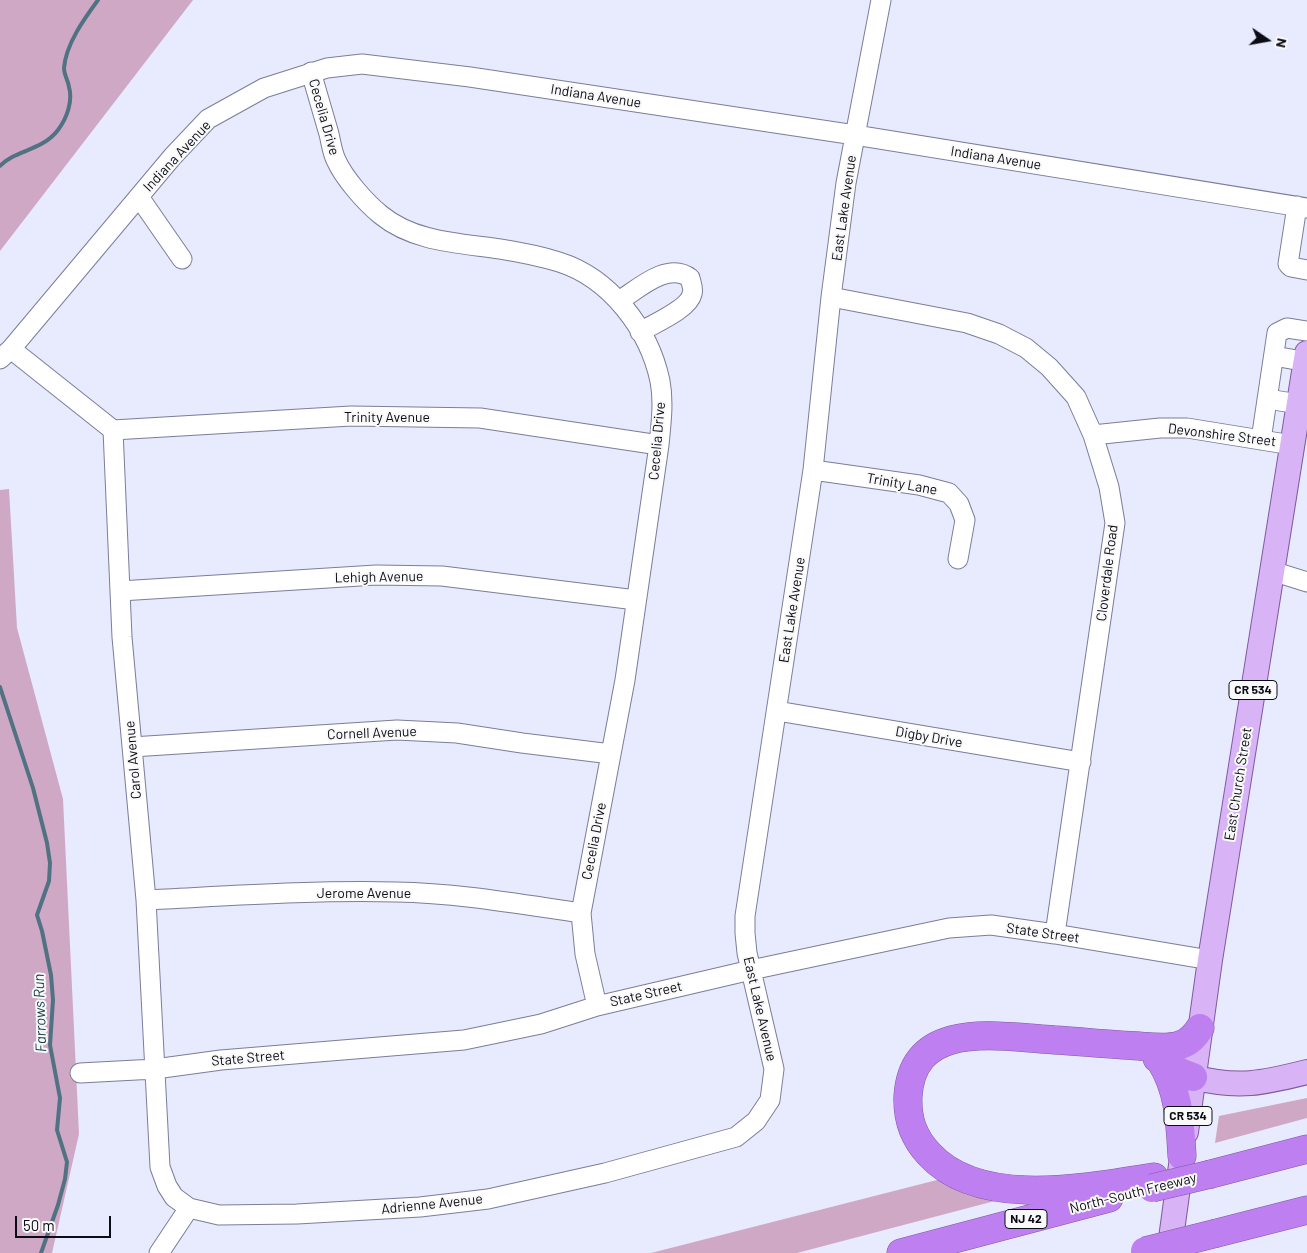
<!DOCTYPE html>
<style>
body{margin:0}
#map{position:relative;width:1307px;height:1253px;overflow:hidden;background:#e8eafe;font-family:Barlow,sans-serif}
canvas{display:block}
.north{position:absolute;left:1242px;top:15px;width:50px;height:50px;-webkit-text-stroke:4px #f9f9f9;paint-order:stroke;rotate:102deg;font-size:14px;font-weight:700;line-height:20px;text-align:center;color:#0b0c16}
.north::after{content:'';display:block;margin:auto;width:18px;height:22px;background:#0b0c16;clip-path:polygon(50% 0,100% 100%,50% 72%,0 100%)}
.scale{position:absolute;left:15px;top:1216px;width:96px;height:22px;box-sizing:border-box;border:2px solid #0b0c16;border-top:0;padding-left:6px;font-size:15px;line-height:18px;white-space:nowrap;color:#0b0c16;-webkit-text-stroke:4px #f9f9f9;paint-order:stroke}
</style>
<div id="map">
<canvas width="1307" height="1253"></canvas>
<div class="north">N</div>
<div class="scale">50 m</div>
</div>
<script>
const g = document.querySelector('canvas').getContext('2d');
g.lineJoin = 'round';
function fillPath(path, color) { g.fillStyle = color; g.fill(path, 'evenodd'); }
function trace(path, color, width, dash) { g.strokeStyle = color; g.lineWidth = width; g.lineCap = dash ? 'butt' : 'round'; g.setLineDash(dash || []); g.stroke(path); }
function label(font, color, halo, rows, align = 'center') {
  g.font = font + ' Barlow,sans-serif'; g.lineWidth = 4; g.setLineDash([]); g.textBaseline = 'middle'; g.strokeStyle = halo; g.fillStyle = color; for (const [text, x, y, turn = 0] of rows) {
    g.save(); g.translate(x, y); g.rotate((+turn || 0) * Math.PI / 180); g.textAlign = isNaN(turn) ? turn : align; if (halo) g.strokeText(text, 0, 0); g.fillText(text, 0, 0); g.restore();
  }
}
fillPath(new Path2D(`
 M0,0H193L0,251Z
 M9,489L17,628L63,799L79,1134L52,1253H0V490Z
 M1307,1098V1118L1215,1143L1219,1116Z
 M937,1180L1010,1197L797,1253H651Z`), '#cfa8c5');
trace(new Path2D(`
 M0,166C15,150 42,151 58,130C67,118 73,101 69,87C68,80 64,75 64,68C66,44 84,19 98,0
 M0,687L33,788L47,843L50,863L49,881L37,915L42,931L51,975L53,1000L50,1045L60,1098L57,1130L67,1162L65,1179L58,1205L41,1253`), '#507282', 4);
const minor = new Path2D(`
 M311,72C317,93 323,113 329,134C331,142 332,152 336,160C344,178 365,202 381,215C414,242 459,243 500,249C519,252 540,256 559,262C610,278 649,329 660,381C664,402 661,424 659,445L625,680L581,913L585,954L597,1006
 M139,197L182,259
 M1297,206L1288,264L1291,267L1307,270
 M831,297L967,323L999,334L1026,348L1049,367L1076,397L1093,435L1109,487L1115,523L1055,934
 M619,301C638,289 668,261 690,278C691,283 694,289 692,294C689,309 653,324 640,332
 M11,349L113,430L122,637L146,900L160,1167L167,1186L174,1197L189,1208L219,1215L297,1214L420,1207L488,1199L605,1173L736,1137L756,1121L770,1100L774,1069L747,953L745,933V916L813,470L831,297L846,183L881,0
 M1274,356L1307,362
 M0,359L11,349L173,156L208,119L264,88L327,68L362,64L470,77L855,135L1307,208
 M1267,399L1299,404
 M113,430L351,416L480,418L659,445
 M1093,435L1160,428H1187L1292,445
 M1261,440L1277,333L1287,328L1307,331
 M813,470L919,485L949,493L959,504L965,520L958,559
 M1272,571L1307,582
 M120,591L376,575L442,576L636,600
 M777,711L1081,762
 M132,747L397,730L457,733L522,743L611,754
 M146,900C229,896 313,890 396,892C458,893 519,904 581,913
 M80,1073L155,1069L221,1060L464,1040L541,1024L597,1006L751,970L949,928L991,925L1055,934L1210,960
 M159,1253L189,1208`);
const major = new Path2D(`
 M1193,1077C1238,1089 1263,1083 1307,1072
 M1186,1132L1210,960L1307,353
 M1169,1253L1181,1165`);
const highway = new Path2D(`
 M1157,1058L1180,1072L1193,1077
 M1160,1060C1179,1090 1180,1121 1182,1156
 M1211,1174L1307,1149
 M1154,1177C1089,1187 980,1210 929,1154C913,1137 907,1119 908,1096C913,1023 989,1035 1041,1039C1073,1041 1106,1044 1139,1046C1152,1047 1168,1049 1180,1045C1190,1042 1195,1036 1200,1028
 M1217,1233L1307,1210
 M901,1253L1109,1198`);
trace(minor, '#7b7d9b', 21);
trace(major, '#7f57a4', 26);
trace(highway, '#7f57a4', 29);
trace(minor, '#fff', 19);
trace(major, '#d8b3f6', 24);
trace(highway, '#be80f0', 28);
const highwayBridge = new Path2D(`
 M1152,1188L1211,1174
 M1145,1251L1217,1233`);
trace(highwayBridge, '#7f57a4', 29, []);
trace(highwayBridge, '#be80f0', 28);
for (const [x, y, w] of [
 [1253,690,48],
 [1188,1116,48],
 [1026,1219,42]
]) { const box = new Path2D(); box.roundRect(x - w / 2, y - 9.5, w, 19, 4); g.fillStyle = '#f9f9f9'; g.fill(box); trace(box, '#0b0c16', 1); }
label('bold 12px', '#0b0c16', null, [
 ["CR 534",1253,690],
 ["CR 534",1188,1116],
 ["NJ 42",1026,1219]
]);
label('14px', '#0b0c16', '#f9f9f9', [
 ["Indiana Avenue",596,96,9],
 ["Cecelia Drive",324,117,74],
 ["Indiana Avenue",177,156,-47],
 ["Indiana Avenue",996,158,9],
 ["East Lake Avenue",844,208,-82],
 ["Trinity Avenue",387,417],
 ["Devonshire Street",1222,435,7],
 ["Cecelia Drive",657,441,-85],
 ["Trinity Lane",902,484,10],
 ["Cloverdale Road",1107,573,-83],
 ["Lehigh Avenue",379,577,-1],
 ["East Lake Avenue",792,610,-81],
 ["Cornell Avenue",372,733,-2],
 ["Digby Drive",929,737,10],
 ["Carol Avenue",133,760,-95],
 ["East Church Street",1238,784,-81],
 ["Cecelia Drive",594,841,-79],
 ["Jerome Avenue",364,893],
 ["State Street",1043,933,8],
 ["State Street",646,994,-13],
 ["East Lake Avenue",760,1009,77],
 ["State Street",248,1058,-5],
 ["North-South Freeway",1133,1193,-14],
 ["Adrienne Avenue",432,1204,-6]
]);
label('italic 15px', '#123d4d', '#f9f9f9', [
 ["Farrows Run",40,1013,-92]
]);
</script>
